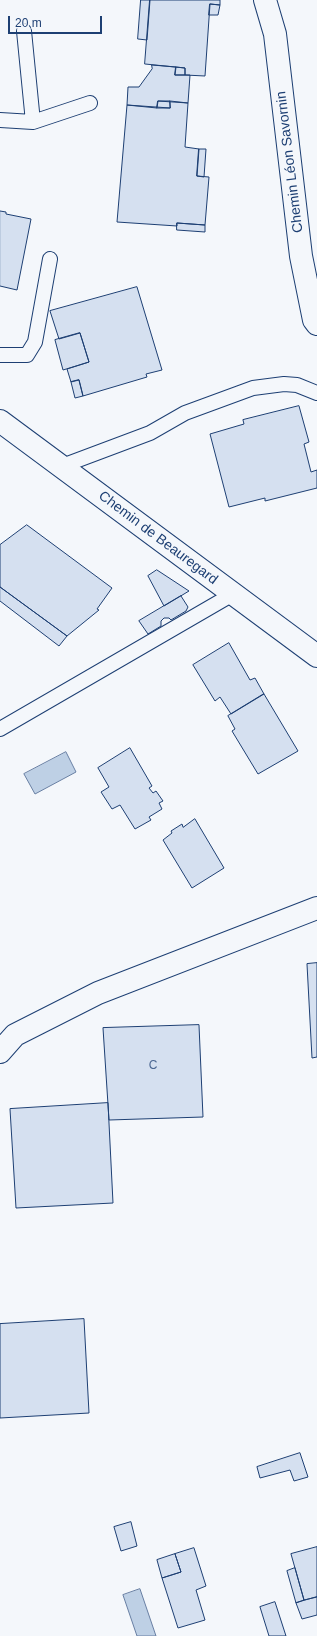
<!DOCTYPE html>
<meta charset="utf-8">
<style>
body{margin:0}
#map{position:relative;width:317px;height:1636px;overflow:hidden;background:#f4f7fb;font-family:Arial,sans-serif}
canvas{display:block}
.scale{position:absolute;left:8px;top:16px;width:94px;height:18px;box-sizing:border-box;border:2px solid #1d3f73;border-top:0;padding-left:5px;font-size:12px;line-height:14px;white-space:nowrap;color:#1d3f73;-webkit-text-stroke:3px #f4f7fb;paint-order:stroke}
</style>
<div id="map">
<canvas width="317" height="1636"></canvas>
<div class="scale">20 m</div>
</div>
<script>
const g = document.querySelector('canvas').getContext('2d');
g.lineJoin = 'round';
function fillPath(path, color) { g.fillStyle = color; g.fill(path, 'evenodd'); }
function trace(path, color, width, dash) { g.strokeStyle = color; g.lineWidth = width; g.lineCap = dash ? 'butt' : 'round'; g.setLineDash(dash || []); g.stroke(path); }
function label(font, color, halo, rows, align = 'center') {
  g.font = font + ' Arial,sans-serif'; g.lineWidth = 3; g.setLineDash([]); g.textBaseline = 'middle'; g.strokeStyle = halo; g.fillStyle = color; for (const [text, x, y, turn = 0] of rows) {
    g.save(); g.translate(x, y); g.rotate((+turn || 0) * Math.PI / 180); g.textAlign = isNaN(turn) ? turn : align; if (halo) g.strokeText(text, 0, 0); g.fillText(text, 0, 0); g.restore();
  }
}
const water = new Path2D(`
 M66,752L76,772L35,794L24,774Z
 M140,1589L156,1636H137L123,1595Z`);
fillPath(water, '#bed0e5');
trace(water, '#687fa3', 1);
const building = new Path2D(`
 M141,0H150L147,40L138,39Z
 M150,0H220V5L210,4L205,76L185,75V68L145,64Z
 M210,4L220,5L218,15H209Z
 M152,65L176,67L175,75H190L188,103L158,101L157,108L127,105L128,87H139L152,69Z
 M176,67L185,68V75H175Z
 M158,101H170V108H157Z
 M170,101L188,103L185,147L199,149L197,176L209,177L205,225L177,223V226L117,222L127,105L170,108Z
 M199,149H206L204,177L197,176Z
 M0,211L6,212V214L31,219L17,290L0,286Z
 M177,223L205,225V232L177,230Z
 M137,287L162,370L146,374L147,377L83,396L79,380L71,382L67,369L89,362L80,333L59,339L50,311Z
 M80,333L89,362L63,370L55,340Z
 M79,380L83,396L75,398L71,382Z
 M299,406L309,442L304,444L311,472L317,470V488L265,501V498L229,507L210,434L244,424L243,420Z
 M27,525L112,588L97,609L99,610L67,636L0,587V545Z
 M157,570L189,591L164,606L148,576Z
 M0,587L67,636L59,646L0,601Z
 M181,596L188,607L186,611L171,620L169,618H164L161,621V626L148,634L139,621Z
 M229,643L250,680L255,678L264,694L231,714L220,697L215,701L193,665Z
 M264,694L298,751L258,774L232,731L235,729L228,716Z
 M130,748L152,786L149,788L153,793L156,791L163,801L159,803L162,809L149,817L151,820L135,829L120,805L112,809L101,792L109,787L98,768Z
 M195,819L224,868L192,888L163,840L172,833L171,831L182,824L183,827Z
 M317,963V1057L312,1058L307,964Z
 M199,1025L203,1117L109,1120L103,1028Z
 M108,1103L113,1203L16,1208L10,1109Z
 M84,1319L89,1413L0,1418V1324Z
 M300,1453L308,1477L294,1481L290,1470L260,1478L257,1467Z
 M131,1522L137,1546L121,1551L114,1527Z
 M317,1547V1597L304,1600L291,1554Z
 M194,1548L206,1586L196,1590L205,1620L178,1628L162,1578L181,1572L175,1554Z
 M175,1554L181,1572L162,1578L157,1560Z
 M295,1568L304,1600L296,1603L287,1571Z
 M317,1597V1615L302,1619L296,1603Z
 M275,1602L286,1636H269L260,1607Z`);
fillPath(building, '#d5e0f0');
trace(building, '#1d3f73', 1);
const lane = new Path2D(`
 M24,31L33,122
 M0,120L33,122L90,103
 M0,355H27L35,342L50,259
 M62,466L150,433L185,413L253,388L284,384L297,385L317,393
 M0,729L233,594`);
const street = new Path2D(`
 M265,0L275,34L301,256L314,320L317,324
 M0,421L317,656
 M0,1052L15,1035L98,993L317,908`);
trace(lane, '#1d3f73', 16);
trace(street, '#1d3f73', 24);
trace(lane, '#f4f7fb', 14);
trace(street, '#f4f7fb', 22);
label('12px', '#4b6792', null, [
 ["C",153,1066]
]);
label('14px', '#1d3f73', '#f4f7fb', [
 ["Chemin Léon Savornin",290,162,-97],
 ["Chemin de Beauregard",158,538,37]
]);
</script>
